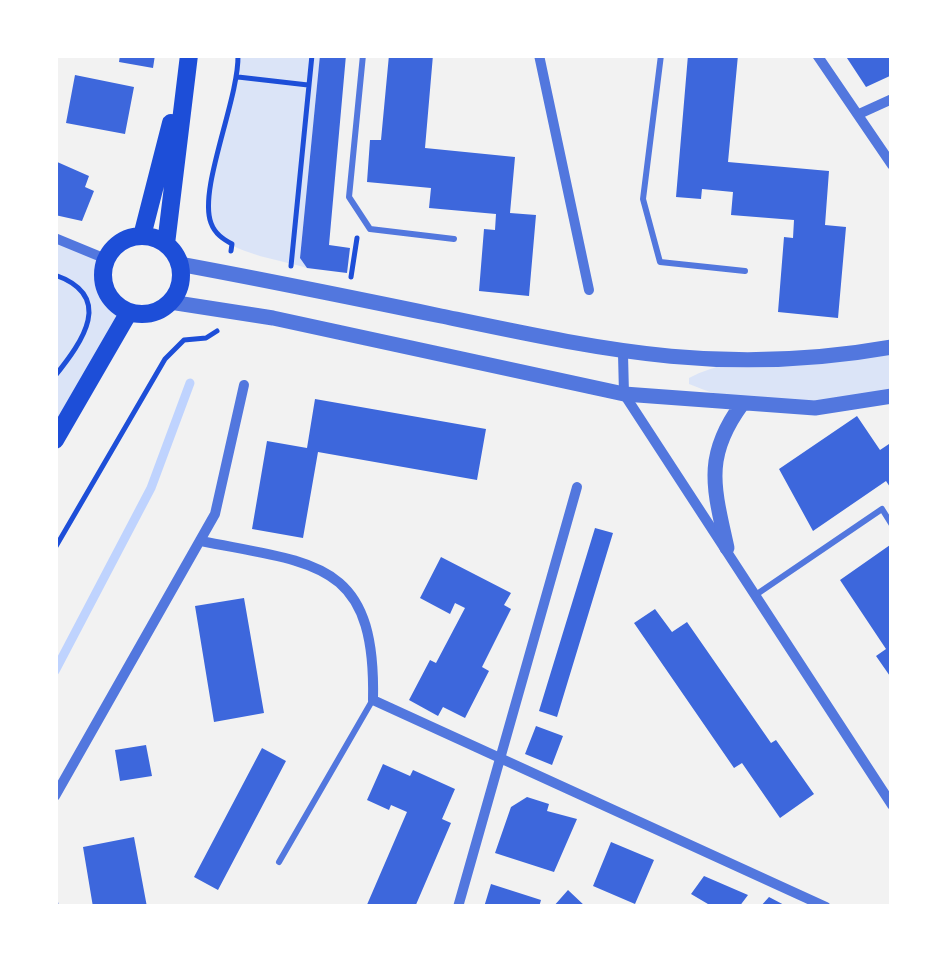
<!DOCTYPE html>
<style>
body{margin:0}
#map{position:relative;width:947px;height:962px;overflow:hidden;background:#f2f2f2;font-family:"DejaVu Sans",sans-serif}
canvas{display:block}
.frame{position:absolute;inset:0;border:58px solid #fff;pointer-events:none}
</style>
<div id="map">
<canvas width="947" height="962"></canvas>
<div class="frame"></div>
</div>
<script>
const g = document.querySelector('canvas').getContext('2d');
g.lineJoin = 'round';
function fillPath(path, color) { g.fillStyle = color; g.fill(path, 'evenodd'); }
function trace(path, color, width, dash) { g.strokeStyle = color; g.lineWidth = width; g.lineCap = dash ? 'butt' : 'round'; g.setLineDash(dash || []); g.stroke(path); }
fillPath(new Path2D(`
 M238,55H320L300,257L307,268C281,260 239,255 219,236C192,210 239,95 238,55Z
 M55,238L106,259V290L129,312L55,440Z
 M892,347V396C817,407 761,414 689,384V378C742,350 832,353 892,347Z`), '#dbe4f7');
trace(new Path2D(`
 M55,671L151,488L190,383`), '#bfd3fe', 9);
fillPath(new Path2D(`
 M120,55H155L153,68L119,62Z
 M320,55H346L329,245L350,248L347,273L307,268L300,258Z
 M389,55H433L425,148L515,157L510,213L536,215L529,296L479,291L484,229L495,230L496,214L429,208L431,188L367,182L370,140H381Z
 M688,55H738L728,162L829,171L825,225L846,227L838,318L778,312L784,237L793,238L794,220L731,215L733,192L702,189L701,199L676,197Z
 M845,55H892V75L866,87Z
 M75,75L134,87L125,134L66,123Z
 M55,161L89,176L85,187L94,191L82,221L55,215Z
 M315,399L486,429L477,480L318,452L303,538L252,529L267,441L307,448Z
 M857,416L880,450L892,442V490L886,481L813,531L779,469Z
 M595,528L613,533L557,717L539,711Z
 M890,545L892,548V679L876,656L886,649L840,580Z
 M441,557L511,593L504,605L511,609L482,667L489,671L465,718L443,707L438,716L409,700L430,660L436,663L465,608L455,603L450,614L420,598Z
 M244,598L264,713L214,722L195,606Z
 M655,609L672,632L687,622L771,743L776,740L814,794L780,818L742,763L734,768L634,623Z
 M536,726L563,736L552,765L525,754Z
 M146,745L152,776L120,781L115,750Z
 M262,748L286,761L218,890L194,877Z
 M383,764L410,776L413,770L455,789L442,819L451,823L415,907H366L407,812L391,805L389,810L367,800Z
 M527,797L549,804L547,811L577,819L554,872L495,853L511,807Z
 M134,837L147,907H93L83,847Z
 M611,842L654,860L635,904L593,886Z
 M704,876L748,895L739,907H713L691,894Z
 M491,884L541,900L539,907H484Z
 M568,890L586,907H553Z
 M769,897L788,907H760Z`), '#3d67dc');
trace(new Path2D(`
 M238,77L308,85
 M231,251L232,244C223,239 215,234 211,223C198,189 239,99 238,55
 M291,266L312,55
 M55,275C115,296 83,341 55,376
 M351,277L357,238
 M55,548L165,359L184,340L206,338L217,331`), '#1d4ed8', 5);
trace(new Path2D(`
 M363,55L349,197L370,229L454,239
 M661,55L643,199L660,262L745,271
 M757,594L882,509L892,525
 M279,862L372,701
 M55,902L56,907`), '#5277de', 6);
trace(new Path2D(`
 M539,55L589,290
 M817,55L892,165
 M859,114L892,99
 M55,238L106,259
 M623,354L624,394L892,805
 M201,541C316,564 376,560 373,700L826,907
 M55,796L215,514L244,385
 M458,907L577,487`), '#5277de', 10);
trace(new Path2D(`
 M179,264C266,280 354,298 441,316C604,350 723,377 892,347
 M170,302L273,318L624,394L815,408L892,396
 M727,548C714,488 703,457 742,404`), '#5277de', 15);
trace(new Path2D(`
 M142,236L171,123
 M103 275a39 39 0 1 1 78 0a39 39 0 1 1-78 0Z
 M166,244L189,55
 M55,440L129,312`), '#1d4ed8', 18);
</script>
